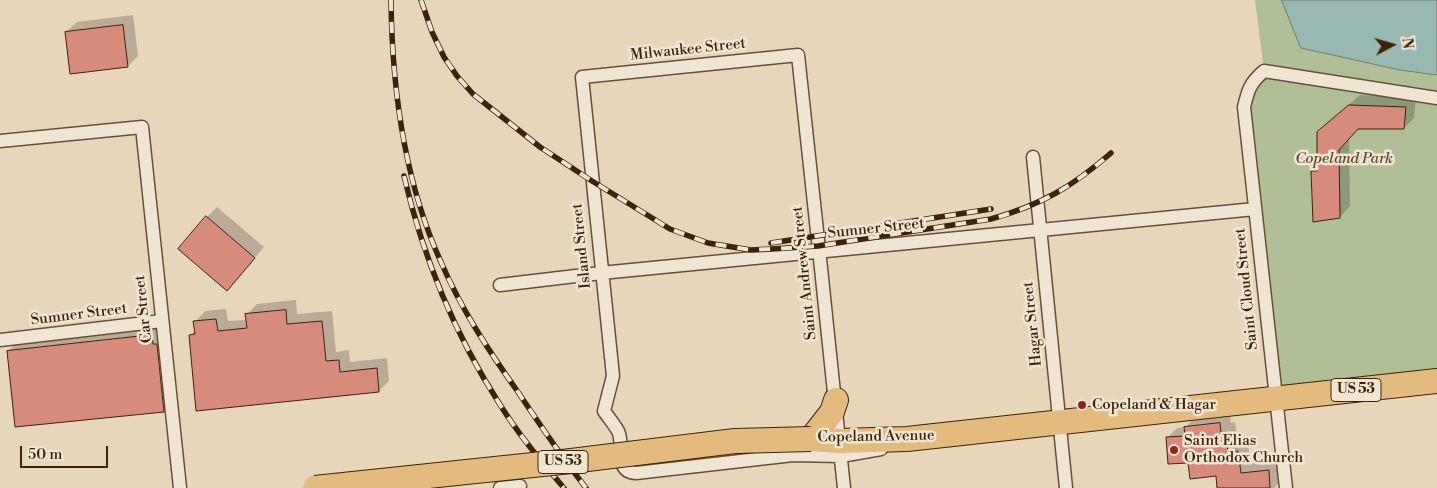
<!DOCTYPE html>
<style>
body{margin:0}
#map{position:relative;width:1437px;height:488px;overflow:hidden;background:#e8d6bb;font-family:"Libre Bodoni",serif}
canvas{display:block}
.north{position:absolute;left:1367px;top:20px;width:50px;height:50px;-webkit-text-stroke:4px #f0e4d3;paint-order:stroke;rotate:84deg;font-size:14px;font-weight:700;line-height:20px;text-align:center;color:#3d2408}
.north::after{content:'';display:block;margin:auto;width:18px;height:22px;background:#3d2408;clip-path:polygon(50% 0,100% 100%,50% 72%,0 100%)}
.scale{position:absolute;left:20px;top:446px;width:88px;height:22px;box-sizing:border-box;border:2px solid #3d2408;border-top:0;padding-left:6px;font-size:15px;line-height:18px;white-space:nowrap;color:#3d2408;-webkit-text-stroke:4px #f0e4d3;paint-order:stroke}
</style>
<div id="map">
<canvas width="1437" height="488"></canvas>
<div class="north">N</div>
<div class="scale">50 m</div>
</div>
<script>
const g = document.querySelector('canvas').getContext('2d');
g.lineJoin = 'round';
function fillPath(path, color) { g.fillStyle = color; g.fill(path, 'evenodd'); }
function trace(path, color, width, dash) { g.strokeStyle = color; g.lineWidth = width; g.lineCap = dash ? 'butt' : 'round'; g.setLineDash(dash || []); g.stroke(path); }
function label(font, color, halo, rows, align = 'center') {
  g.font = font + ' "Libre Bodoni",serif'; g.lineWidth = 5; g.setLineDash([]); g.textBaseline = 'middle'; g.strokeStyle = halo; g.fillStyle = color; for (const [text, x, y, turn = 0] of rows) {
    g.save(); g.translate(x, y); g.rotate((+turn || 0) * Math.PI / 180); g.textAlign = isNaN(turn) ? turn : align; if (halo) g.strokeText(text, 0, 0); g.fillText(text, 0, 0); g.restore();
  }
}
fillPath(new Path2D(`
 M1255,0H1282L1301,48L1400,70L1437,75V381L1276,398L1244,107L1264,71Z`), '#b0bf95');
const water = new Path2D(`
 M1282,0H1437V75L1400,70L1301,48Z`);
fillPath(water, '#97b9b1');
trace(water, '#737d6d', 1);
fillPath(new Path2D(`
 M133,15L138,56L128,66L66,32L77,22Z
 M1360,95L1416,97L1414,118L1404,128H1358L1349,138L1350,206L1340,217L1312,171L1318,165L1329,122Z
 M217,207L264,247L237,279L207,217Z
 M296,300L297,314L332,311L336,352L349,350L350,362L387,358L389,381L379,391L190,336L195,330V322L205,311L226,309L228,321L247,320L246,315L257,304Z
 M162,325L174,400L163,410L8,351L19,341Z
 M1230,413L1231,423L1235,422L1238,442L1248,441L1250,464L1278,461L1280,482L1274,488H1218L1217,475L1189,461L1167,438L1177,428L1186,427L1195,417Z`), '#0003');
const building = new Path2D(`
 M123,25L128,67L70,74L65,32Z
 M1349,105L1406,107L1404,129H1358L1339,150L1340,218L1313,222L1311,171H1317V132Z
 M206,216L255,258L227,291L178,249Z
 M286,310L287,324L322,321L326,361L339,360L340,372L377,368L379,392L196,411L189,335L195,334L193,321L216,319L218,331L247,328L245,314Z
 M152,335L153,344H157L164,412L15,427L7,351Z
 M1220,423L1221,432H1226L1228,452L1238,451L1241,473L1269,470L1270,488H1217L1216,476L1190,479L1188,463L1168,464L1166,437L1185,436L1184,427Z`);
fillPath(building, '#d78b7a');
trace(building, '#3d2408', 1);
const street = new Path2D(`
 M0,141L142,127L180,488
 M1033,157L1066,488
 M500,285L601,273L1255,209
 M0,340L162,321
 M500,488L520,486
 M844,488C830,344 813,199 798,55L582,77L613,376L604,411C608,417 614,424 618,431C625,444 613,472 636,473L793,455L841,456L881,449
 M1286,488L1244,107C1248,90 1250,83 1264,71L1437,98`);
const highway = new Path2D(`
 M811,439L839,441L907,439L1437,381
 M811,439L832,412L836,400`);
trace(street, '#685035', 15);
trace(highway, '#3d2408', 26);
trace(street, '#f0e4d3', 12);
trace(highway, '#e4bb7e', 24);
const rail = new Path2D(`
 M391,0C392,88 404,181 441,262C461,309 489,351 518,392C540,425 562,457 586,488
 M421,0L432,32L444,57L457,76L473,94L540,147L592,181L670,229L708,243L751,250L772,249L818,246L991,219C1041,205 1072,187 1111,153
 M404,176C423,257 454,333 499,403C518,434 541,461 564,488
 M771,243L991,209`);
trace(rail, '#3d2408', 5.5);
trace(rail, '#f0e4d3', 4, [11]);
const highwayBridge = new Path2D(`
 M315,488L571,461L735,441L811,439`);
trace(highwayBridge, '#3d2408', 26, []);
trace(highwayBridge, '#e4bb7e', 24);
for (const [x, y, r, color] of [
 [1082,405,5,"#8f2418"],
 [1174,450,5,"#8f2418"]
]) { const dot = new Path2D(); dot.arc(x, y, r, 0, 2 * Math.PI); g.fillStyle = color; g.fill(dot); trace(dot, '#f0e4d3', 2); }
for (const [x, y, w] of [
 [1356,390,50],
 [563,462,50]
]) { const box = new Path2D(); box.roundRect(x - w / 2, y - 11.5, w, 23, 4); g.fillStyle = '#f0e4d3'; g.fill(box); trace(box, '#3d2408', 1); }
label('bold 14px', '#3d2408', null, [
 ["US 53",1356,390],
 ["US 53",563,462]
]);
label('15px', '#3d2408', '#f0e4d3', [
 ["Milwaukee Street",688,50,-6],
 ["Sumner Street",876,229,-6],
 ["Island Street",582,246,-96],
 ["Saint Andrew Street",805,273,-96],
 ["Saint Cloud Street",1247,289,-96],
 ["Car Street",144,309,-96],
 ["Sumner Street",79,315,-7],
 ["Hagar Street",1033,324,-96],
 ["Copeland Avenue",876,437,-1]
]);
label('italic 15px', '#5a4b2b', '#f0e4d3', [
 ["Copeland Park",1344,159]
]);
label('15px', '#3d2408', '#f0e4d3', [
 ["Copeland & Hagar",1092,405],
 ["Saint Elias",1184,441],
 ["Orthodox Church",1184,458]
], 'left');
</script>
